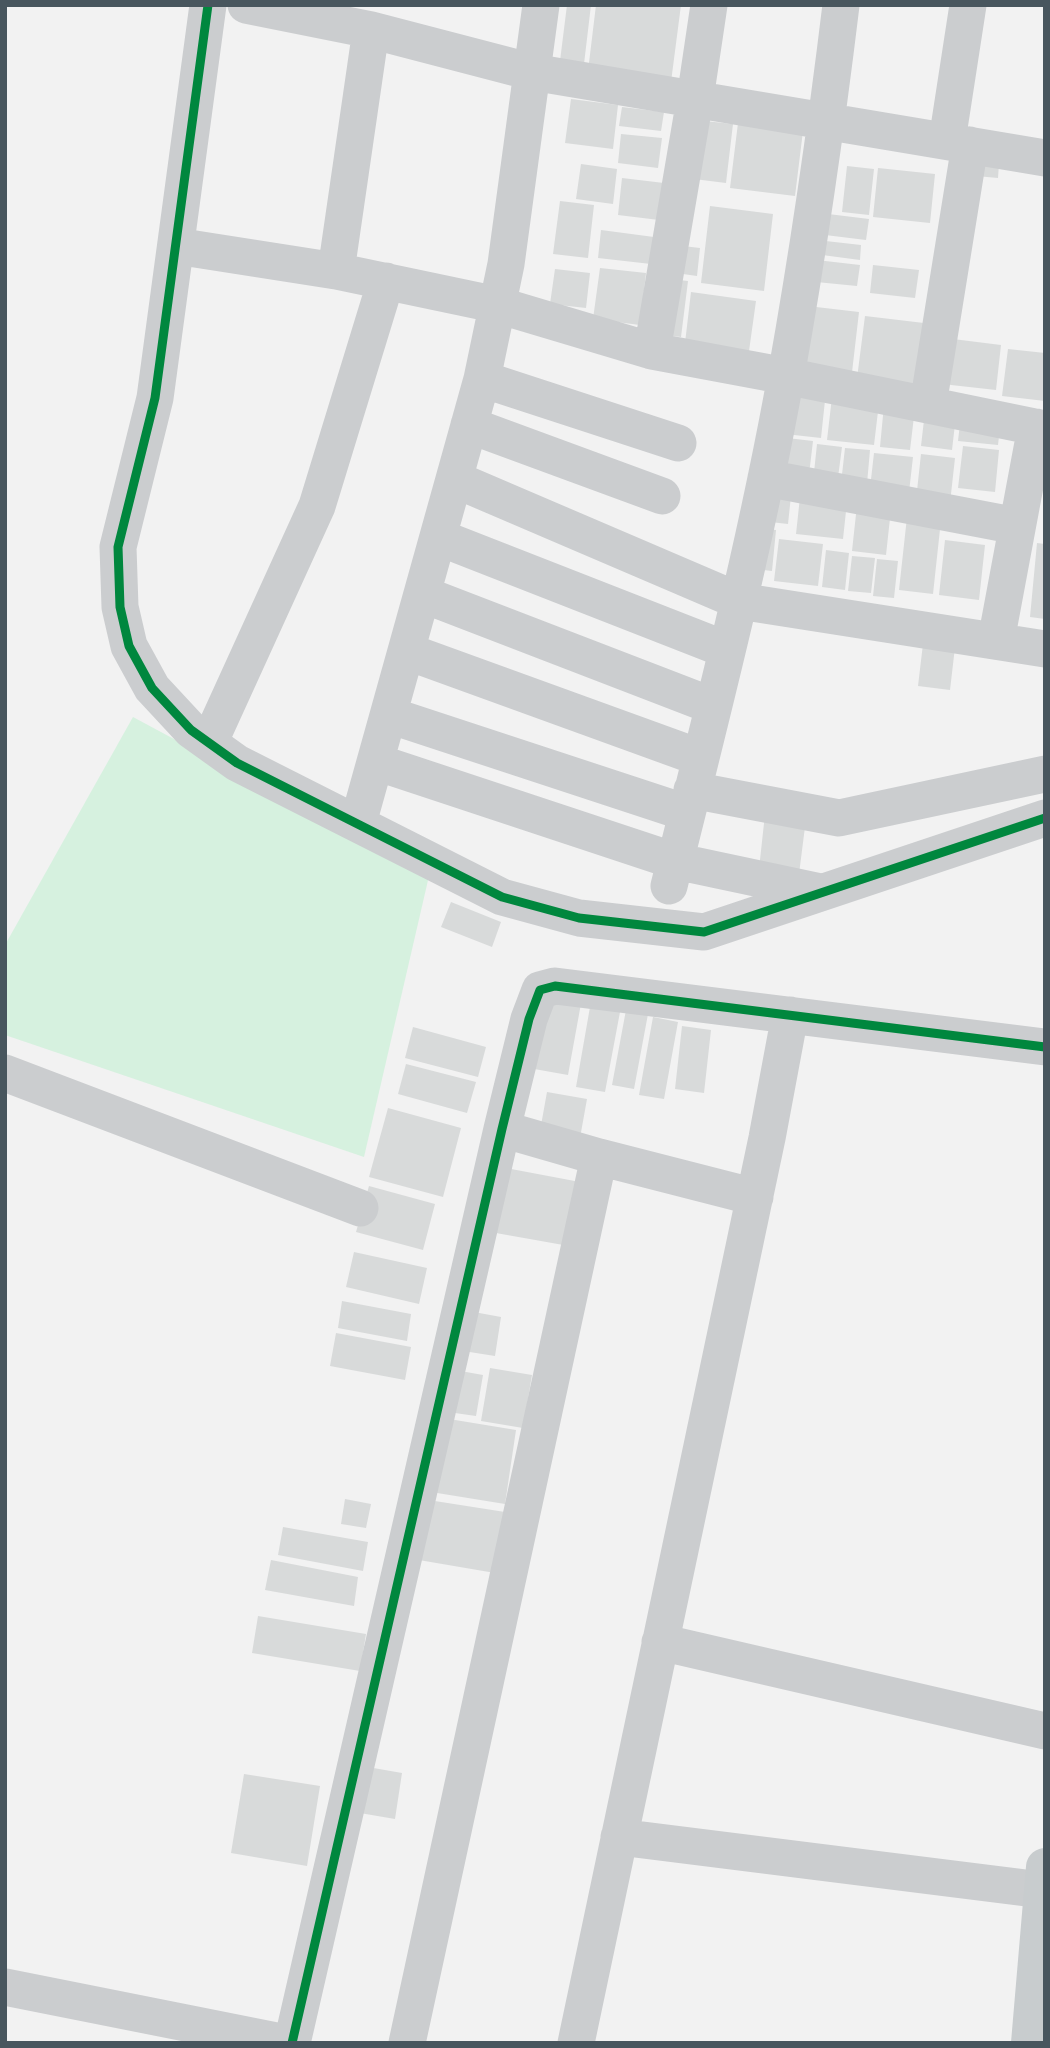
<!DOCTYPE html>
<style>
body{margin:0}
#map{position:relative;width:1050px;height:2048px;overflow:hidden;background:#f2f2f2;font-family:"PT Sans Narrow",sans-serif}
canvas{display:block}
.frame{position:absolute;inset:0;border:7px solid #48565e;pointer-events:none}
</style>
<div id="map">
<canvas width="1050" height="2048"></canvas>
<div class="frame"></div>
</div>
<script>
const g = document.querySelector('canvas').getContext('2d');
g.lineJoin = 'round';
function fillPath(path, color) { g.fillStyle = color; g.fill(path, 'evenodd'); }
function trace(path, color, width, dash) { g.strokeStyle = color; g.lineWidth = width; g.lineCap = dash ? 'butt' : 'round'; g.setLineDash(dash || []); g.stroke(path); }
fillPath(new Path2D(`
 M133,717L429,876L364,1157L5,1035V945Z`), '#d6f1df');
fillPath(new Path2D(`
 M567,5H591L584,64L560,61Z
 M596,5H681L671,82L588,71Z
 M571,99L618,105L613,149L565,143Z
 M622,107L664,112L661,131L619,126Z
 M677,118L733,124L726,183L670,176Z
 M738,123L803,131L795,196L730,188Z
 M621,134L662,138L658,168L618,163Z
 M966,161L999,164L998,178L965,175Z
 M581,164L617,169L613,204L576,199Z
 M847,166L874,169L869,215L842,212Z
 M878,168L935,174L930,223L873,217Z
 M622,178L664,183L659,220L618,215Z
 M560,201L594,205L588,258L553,254Z
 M710,206L773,214L764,291L701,283Z
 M820,213L869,219L866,240L817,234Z
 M601,230L654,237L651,264L598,258Z
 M808,239L861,245L860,260L807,253Z
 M666,244L700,248L697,276L662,271Z
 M808,259L860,265L857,286L806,281Z
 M873,265L919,270L915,298L870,293Z
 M600,268L646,273L640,325L593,319Z
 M555,269L590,273L586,308L550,304Z
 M660,278L688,281L681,337L653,333Z
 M691,292L756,301L749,351L685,343Z
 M799,305L859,312L851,381L791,374Z
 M865,316L924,323L916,393L856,386Z
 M929,336L1001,345L996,390L924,382Z
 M1008,349L1045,353V401L1002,396Z
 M781,386L826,391L821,438L776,433Z
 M832,397L879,403L874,445L827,440Z
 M884,405L915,408L910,450L880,447Z
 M962,406L1002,410L998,445L958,441Z
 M924,420L955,424L952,450L921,446Z
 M770,436L813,441L808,483L765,478Z
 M817,444L842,447L837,485L813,482Z
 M963,446L999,450L995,492L958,488Z
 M845,448L870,450L866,495L840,492Z
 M874,453L913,457L908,501L869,497Z
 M921,454L955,458L949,512L915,509Z
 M792,486L788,524L752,520Z
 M800,497L847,502L843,539L796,534Z
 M857,505L891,509L886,555L852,551Z
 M907,517L941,520L933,594L899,590Z
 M750,527L776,530L772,571L746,568Z
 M779,539L823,544L818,586L774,581Z
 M945,540L985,545L979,600L939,595Z
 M1037,543L1045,544V619L1030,617Z
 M826,550L849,553L845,590L822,587Z
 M852,556L875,558L871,593L848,591Z
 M877,559L898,561L894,598L873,596Z
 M925,627L957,630L950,690L918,686Z
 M765,814L806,819L799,874L759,869Z
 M451,902L501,922L492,947L441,927Z
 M537,990L582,998L568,1075L523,1067Z
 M590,1007L620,1012L605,1092L576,1087Z
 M626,1010L648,1014L634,1089L612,1085Z
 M653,1017L678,1022L664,1099L639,1095Z
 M682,1026L711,1030L704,1093L675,1089Z
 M413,1027L486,1047L478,1077L405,1058Z
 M406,1064L476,1082L467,1113L398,1094Z
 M547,1092L587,1099L578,1149L538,1142Z
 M388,1108L461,1128L443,1197L369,1177Z
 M490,1165L580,1182L569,1246L479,1230Z
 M369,1186L435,1204L423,1250L356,1232Z
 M354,1252L427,1268L419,1304L346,1287Z
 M342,1301L411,1314L407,1341L338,1328Z
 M463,1310L501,1317L495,1356L457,1350Z
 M336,1333L411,1347L405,1380L330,1366Z
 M490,1368L532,1375L523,1428L481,1421Z
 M455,1370L483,1375L476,1416L448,1412Z
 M443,1418L516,1430L505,1504L431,1492Z
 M345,1499L371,1504L366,1528L341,1524Z
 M422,1499L505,1512L495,1573L413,1559Z
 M283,1527L368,1542L363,1571L278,1555Z
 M271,1560L358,1577L354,1606L265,1590Z
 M258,1616L366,1634L360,1671L252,1653Z
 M362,1766L402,1773L395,1819L354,1812Z
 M244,1774L320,1786L307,1866L231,1853Z`), '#d8dada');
trace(new Path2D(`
 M208,5L155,398L118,547L120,607L129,646L152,688L191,730L237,763L502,897L579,918L704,932L1045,818
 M246,5L371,30L532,72L1045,158
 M947,141L968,5
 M176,246L336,271L498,305L652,351L786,376L1045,429
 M336,271L371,30
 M652,351L695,99L709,5
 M482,379L678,443
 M928,405L970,145
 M469,425L662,496
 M766,478L1017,526
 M454,479L739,601L1045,649
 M438,537L727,650
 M422,594L713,706
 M996,641L1036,427
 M406,651L701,758
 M389,715L687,813
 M209,743L317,506L386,281
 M376,762L675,861L821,892
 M692,790L839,818L1045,774
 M358,823L482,379L506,264L541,5
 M669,886C711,717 755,548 786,376C808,253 826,129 841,5
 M5,1073L360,1208
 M502,1129L599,1157
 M660,1642L1045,1731
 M619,1837L1042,1890
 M5,1987L286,2043
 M292,2043L502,1129L529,1019L540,990L555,986L1045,1047
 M407,2043L599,1157L755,1197
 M576,2043L767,1138L790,1015`), '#cbcdcf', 37);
trace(new Path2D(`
 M1030,2043L1045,1867`), '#c8ccce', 38);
trace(new Path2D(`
 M208,5L155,398L118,547L120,607L129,646L152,688L191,730L237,763L502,897L579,918L704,932L1045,818
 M292,2043L502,1129L529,1019L540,990L555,986L1045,1047`), '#00873e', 9);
</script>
